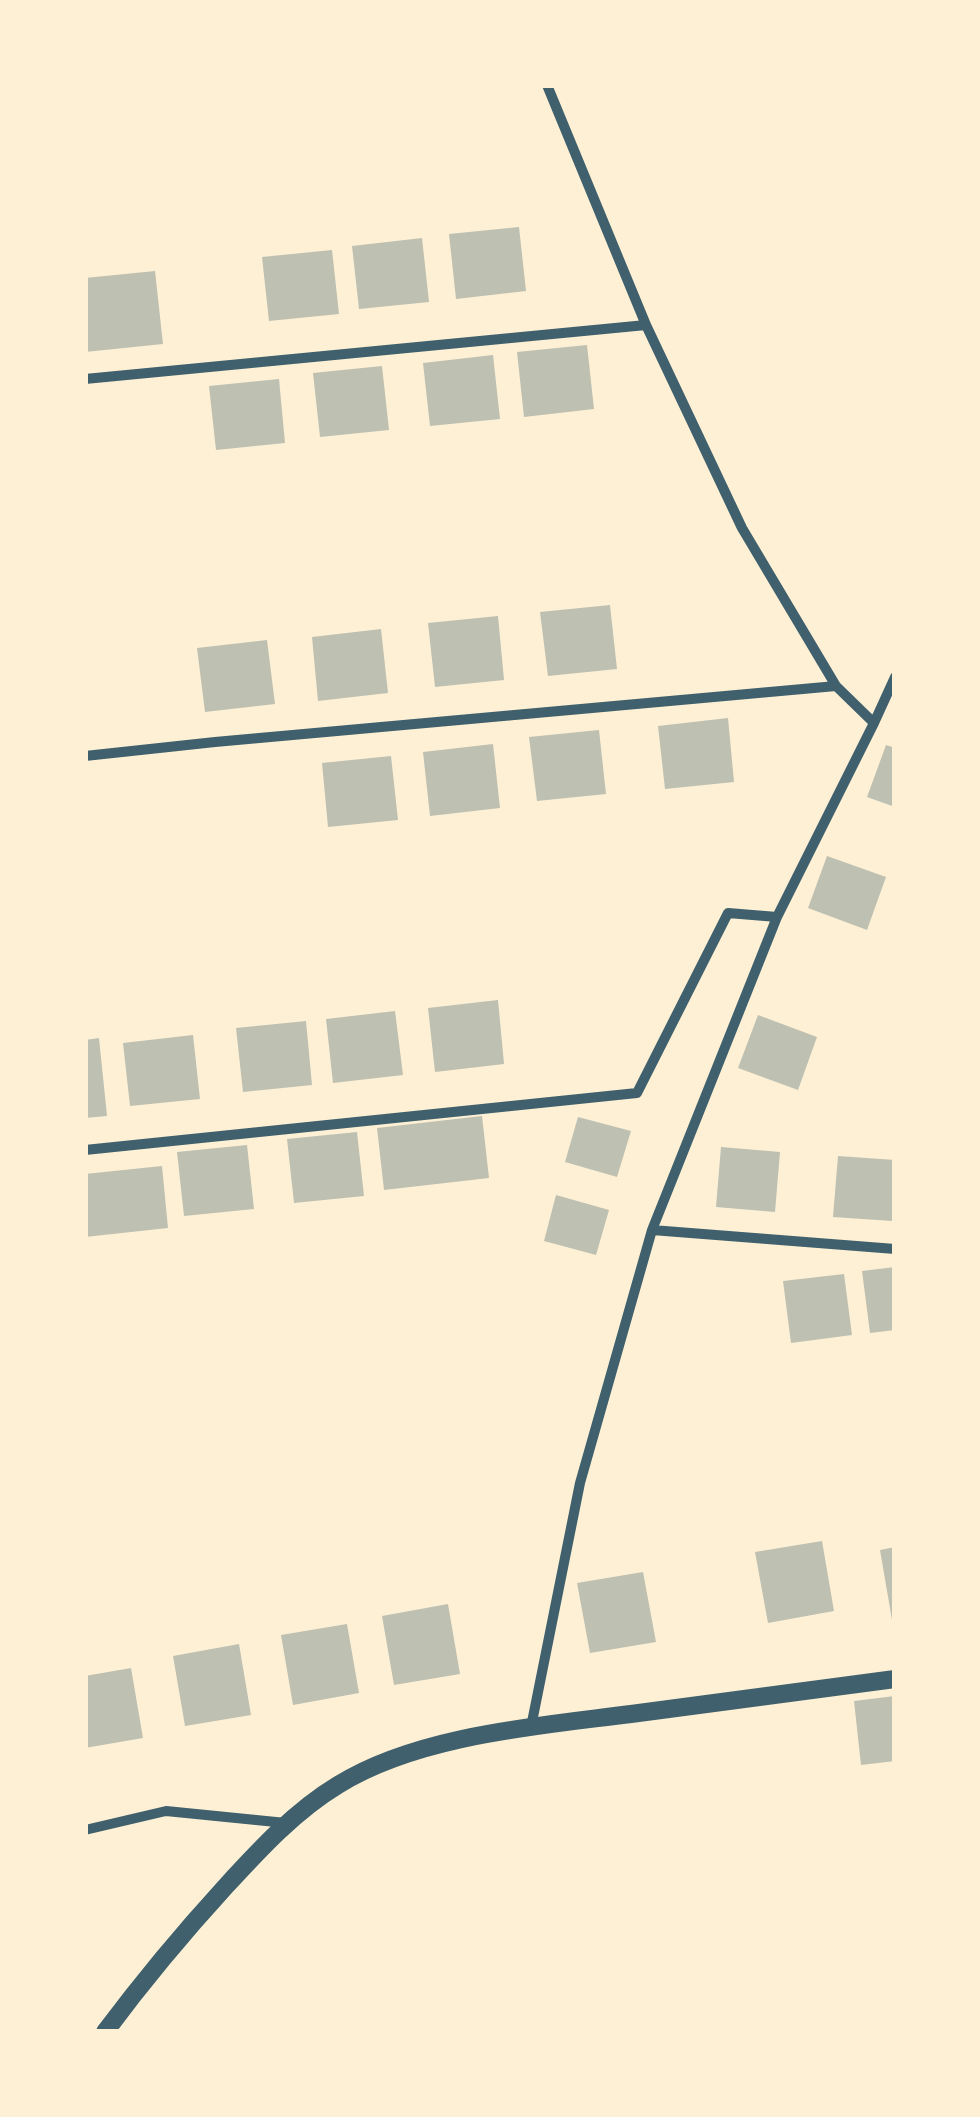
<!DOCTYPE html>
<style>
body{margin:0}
#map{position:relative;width:980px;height:2117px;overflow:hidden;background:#fdf0d5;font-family:Poppins,sans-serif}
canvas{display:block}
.frame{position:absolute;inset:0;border:88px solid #fdf0d5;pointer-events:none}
</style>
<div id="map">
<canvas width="980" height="2117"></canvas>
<div class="frame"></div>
</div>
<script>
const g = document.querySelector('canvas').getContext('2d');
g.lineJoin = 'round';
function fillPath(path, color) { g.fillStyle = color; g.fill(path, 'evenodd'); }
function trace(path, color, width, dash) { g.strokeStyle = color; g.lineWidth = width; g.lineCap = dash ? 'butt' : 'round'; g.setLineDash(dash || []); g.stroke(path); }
fillPath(new Path2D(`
 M519,227L526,291L456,299L449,234Z
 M422,238L429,302L359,309L352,246Z
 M332,250L339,314L269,321L262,257Z
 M155,271L163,344L85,352V278Z
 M587,345L594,409L524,417L517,352Z
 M493,355L500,419L430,426L423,363Z
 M382,366L389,430L320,437L313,373Z
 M279,379L285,443L216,450L209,386Z
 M610,605L617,669L548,676L540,612Z
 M498,616L504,680L435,687L428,623Z
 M381,629L388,693L318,701L312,637Z
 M267,640L275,704L205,712L197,648Z
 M728,718L734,782L665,789L658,726Z
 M599,730L606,794L537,801L529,737Z
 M493,744L500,808L430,816L423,752Z
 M886,745L895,748V807L867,797Z
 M391,756L398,820L328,827L322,763Z
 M827,856L886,877L867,930L808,908Z
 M498,1000L504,1064L435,1072L428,1008Z
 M395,1011L403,1075L333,1083L326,1019Z
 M758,1015L817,1037L798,1090L738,1068Z
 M306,1021L312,1085L243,1092L236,1028Z
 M193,1035L200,1099L130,1106L123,1043Z
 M99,1038L107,1116L85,1118V1040Z
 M482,1116L489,1178L384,1190L377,1128Z
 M578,1117L631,1131L617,1177L565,1162Z
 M357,1132L364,1196L294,1203L287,1139Z
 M247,1145L254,1209L184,1216L177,1152Z
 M721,1147L780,1152L775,1212L716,1207Z
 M838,1156L895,1160L892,1221L833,1217Z
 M162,1166L168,1228L85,1237V1174Z
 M556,1195L609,1210L596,1255L544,1241Z
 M895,1267V1330L870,1333L862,1271Z
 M844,1274L852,1335L791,1343L783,1281Z
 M822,1541L834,1611L768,1623L755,1552Z
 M895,1547V1620H892L880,1550Z
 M643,1572L656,1642L590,1653L577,1583Z
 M448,1604L460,1674L394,1685L382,1616Z
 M347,1624L359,1693L293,1705L281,1635Z
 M239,1644L251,1715L185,1726L173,1656Z
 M131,1668L143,1738L85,1748V1676Z
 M895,1696V1761L861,1765L854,1701Z`), '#bec0b2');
trace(new Path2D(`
 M547,85L646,325L742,528L836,686L874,723
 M85,379L646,325
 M85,756L215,742L836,686
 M85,1150L637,1093L728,913L777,917
 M652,1230L895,1249
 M531,1727L580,1483L652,1230L777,917L874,723L895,677
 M85,1830L166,1811L286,1823`), '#3f606c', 10);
trace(new Path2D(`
 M105,2032C143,1981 183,1933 226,1886C260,1849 295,1811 338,1785C418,1735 539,1726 631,1714C719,1702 807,1691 895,1679`), '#3f606c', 18);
</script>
